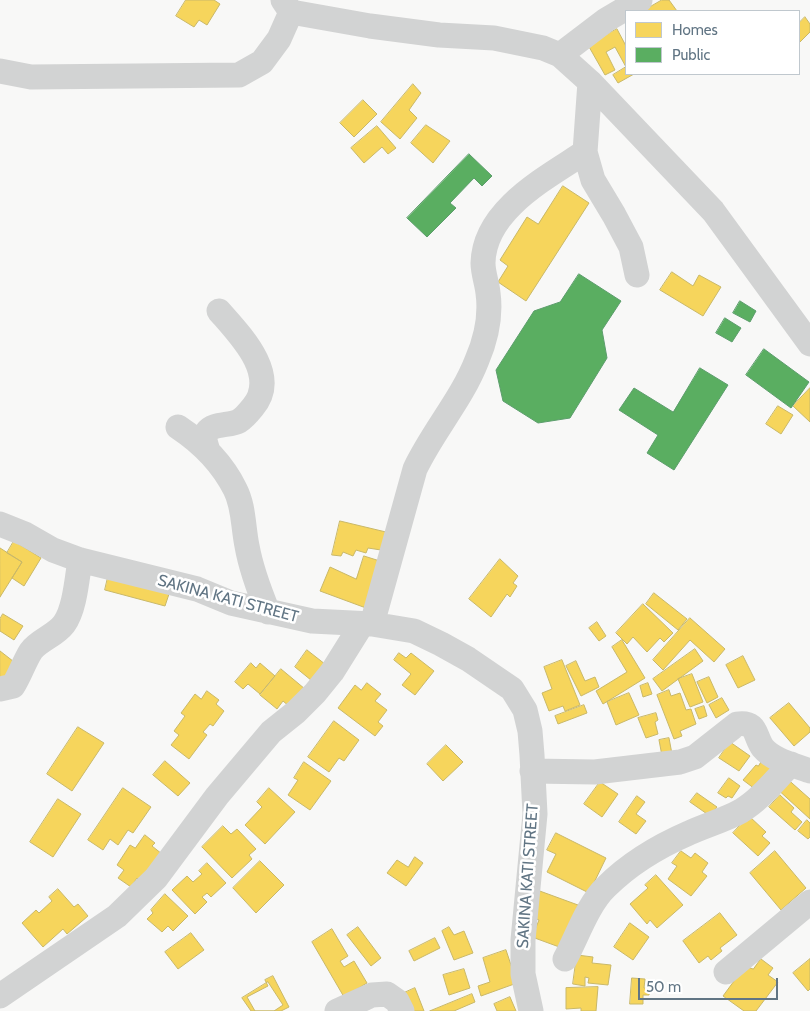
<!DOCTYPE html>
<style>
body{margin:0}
#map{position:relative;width:810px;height:1011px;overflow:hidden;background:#f8f8f7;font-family:Cabin,sans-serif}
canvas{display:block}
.legend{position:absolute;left:625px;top:10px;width:175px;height:65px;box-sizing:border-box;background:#fff;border:1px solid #c0c8ce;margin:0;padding:6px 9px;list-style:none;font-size:15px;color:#617584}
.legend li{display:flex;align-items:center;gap:10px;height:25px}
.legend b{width:25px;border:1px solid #c0c8ce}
.scale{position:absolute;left:638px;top:978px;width:140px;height:22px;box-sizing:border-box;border:2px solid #617584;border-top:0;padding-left:6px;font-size:15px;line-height:18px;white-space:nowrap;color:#617584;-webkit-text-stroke:4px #fff;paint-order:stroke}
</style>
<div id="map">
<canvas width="810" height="1011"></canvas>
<ul class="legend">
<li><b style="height:14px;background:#f6d55c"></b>Homes</li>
<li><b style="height:14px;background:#5aae61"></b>Public</li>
</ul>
<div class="scale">50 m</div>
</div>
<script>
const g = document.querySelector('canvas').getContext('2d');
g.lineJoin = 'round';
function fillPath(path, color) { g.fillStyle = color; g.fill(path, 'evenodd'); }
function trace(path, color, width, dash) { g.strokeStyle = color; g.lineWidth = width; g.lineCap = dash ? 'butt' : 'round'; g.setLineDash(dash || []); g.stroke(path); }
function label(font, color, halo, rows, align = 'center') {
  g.font = font + ' Cabin,sans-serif'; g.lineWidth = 5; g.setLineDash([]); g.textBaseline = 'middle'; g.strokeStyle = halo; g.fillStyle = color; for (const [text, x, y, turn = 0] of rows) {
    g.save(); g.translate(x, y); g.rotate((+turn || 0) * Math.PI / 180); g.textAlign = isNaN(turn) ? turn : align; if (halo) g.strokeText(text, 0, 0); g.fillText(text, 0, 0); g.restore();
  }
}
const homes = new Path2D(`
 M186,0H214L220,4L207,25L199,20L194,27L176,16Z
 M662,0H669L677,11H643Z
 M805,17L810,24V32L799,43V23Z
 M617,29L626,46V67L615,47L606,52L615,70L605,75L588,45Z
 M626,67V74H634L618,83L613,75Z
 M413,84L421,93L409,110L417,118L400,139L381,122Z
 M363,100L377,114L354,137L340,123Z
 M426,125L450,141L433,163L411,143Z
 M377,126L396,148L388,154L382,147L364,163L351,148Z
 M563,186L589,203L526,301L498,282L508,266L500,260L527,217L538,224Z
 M672,272L693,286L699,275L721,287L703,316L660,290Z
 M810,388V422L793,406Z
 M778,406L793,415L781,434L766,424Z
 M340,521L386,532L381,550L368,548L366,553L356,550L353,556L343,552L341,556L332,555Z
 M14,541L41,558L24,586L12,578L22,562L7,553Z
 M0,548L22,562L0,597Z
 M364,556L383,562L366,608L320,591L330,567L356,579Z
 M500,559L518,576L513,583L517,586L510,597L507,594L491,617L469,599Z
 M109,573L170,591L165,606L105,590Z
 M654,593L687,619L678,630L646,604Z
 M643,604L673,633L664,642L660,638L647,652L633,637L627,644L616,633Z
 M3,614L23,626L14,640L0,631V619Z
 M690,618L725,649L714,662L690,640L663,670L653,660Z
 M597,622L606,636L599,641L589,628Z
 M622,640L645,678L603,704L596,691L627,672L612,647Z
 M695,649L703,661L662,691L653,679Z
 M307,650L330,668L317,685L295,667Z
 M0,651L18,665L0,686Z
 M399,653L406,658L411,653L434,671L415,695L402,685L411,674L394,660Z
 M743,656L755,680L738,688L726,665Z
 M562,660L580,705L565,711L563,706L549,711L542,693L552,689L544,667Z
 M576,661L585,681L595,677L599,687L581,696L566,666Z
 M251,663L256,668L260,663L275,676L260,694L248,684L243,689L235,682Z
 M281,669L305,689L290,707L283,701L277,709L260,695Z
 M692,674L703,702L690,707L678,679Z
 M709,677L718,697L707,703L697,682Z
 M367,683L381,694L375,701L387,710L378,722L383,726L375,736L338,708L355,685L361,690Z
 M648,683L652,694L643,697L640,686Z
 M669,690L671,696L680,693L686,710L691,709L696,724L680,731L682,736L674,739L657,695Z
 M207,691L219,700L216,704L224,711L213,726L210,724L203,732L207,735L189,759L171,745L179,735L174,731L185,716L181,713L195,694L201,699Z
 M629,693L639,715L616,725L607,702Z
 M722,698L729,710L716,718L709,705Z
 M789,703L810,728V732L794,746L770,718Z
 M584,705L587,713L558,724L555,716Z
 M704,706L707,716L699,719L695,709Z
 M656,713L658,720L655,722L658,734L646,738L638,718Z
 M334,721L359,740L344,761L339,758L329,772L308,757Z
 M78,727L104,743L72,791L47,774Z
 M669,738L672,754L662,756L659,740Z
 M730,742L750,756L739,771L719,758Z
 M446,745L463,762L443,781L427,764Z
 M165,761L190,783L178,796L153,775Z
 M762,761L775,764L755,789L743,780L756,765L758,766Z
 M304,762L331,781L310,810L288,795L298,780L294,778Z
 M784,776L810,799V819L775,787Z
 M729,778L740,786L732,798L728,796L726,798L718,793Z
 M600,782L618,794L602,817L584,804Z
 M123,788L151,807L133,833L128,830L118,845L110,839L103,850L88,840Z
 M269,788L295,812L265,844L245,825L262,807L257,802Z
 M697,793L717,807L710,816L690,802Z
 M780,795L794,808L791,812L802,822L795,830L769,807Z
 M637,796L645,802L636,814L646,821L636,834L619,822Z
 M58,799L81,814L53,857L30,842Z
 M749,816L766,832L762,836L770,843L758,856L733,833Z
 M807,820L810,823V837L808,839L798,831Z
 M223,826L231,834L237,829L256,849L249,855L252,859L232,878L202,847Z
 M556,833L606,858L589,893L547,872L556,854L547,850Z
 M145,835L155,843L152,846L162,854L140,881L137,878L131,887L118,878L124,870L117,865L130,845L135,848Z
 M681,851L691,858L695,853L708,863L702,872L707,876L691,896L668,879L677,866L672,863Z
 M775,851L806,888L781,910L750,873Z
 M415,857L423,863L406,886L387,873L397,860L408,867Z
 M260,861L284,885L256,913L233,888Z
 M207,863L226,883L211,897L207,893L202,897L207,902L195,914L172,890L187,876L193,882L202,874L199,871Z
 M656,875L683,905L657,928L650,920L647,924L630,904L648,888L645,885Z
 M58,889L74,907L78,904L88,916L67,934L63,929L43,947L22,923L36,910L39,913L52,901L49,897Z
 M537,890L578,905L562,948L532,937L539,920L528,916Z
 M165,894L188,916L173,931L168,926L162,932L147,919L153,913L151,910Z
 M720,913L737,935L720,948L722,951L711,960L708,956L699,963L683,941Z
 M630,923L649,937L633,960L614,947Z
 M358,927L381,958L371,966L347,935Z
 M449,927L454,935L464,931L473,953L454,960L442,931Z
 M332,929L348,956L340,961L344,967L354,961L367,983L344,997L312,942Z
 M191,933L204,950L178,969L165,952Z
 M435,938L440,948L414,961L409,951Z
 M506,950L517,983L481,996L478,986L490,982L483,958Z
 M577,955L593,957L592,963L611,965L608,985L588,983L589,978L585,977V986L573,984Z
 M761,959L773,968L768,975L778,982L756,1011H744L723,996L745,966L753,969Z
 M810,959V989L808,991L793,973Z
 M464,969L470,988L449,995L443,975Z
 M273,976L289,1007L281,1011H255L247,997L268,986L265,980Z
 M632,978L645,979L644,988H650L649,995H643V1004H630Z
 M268,982L283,1005L274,1011H251L242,998Z
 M598,987L596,1011H581V1008L566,1009V988Z
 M415,988L424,1011H412L404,993Z
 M472,994L475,1002L454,1011H430Z
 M510,997L516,1011H497L494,1004Z`);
fillPath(homes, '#f6d55c');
trace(homes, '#c9b868', 1);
const public = new Path2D(`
 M469,154L492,176L482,186L474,178L450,203L456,208L427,237L407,218Z
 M579,274L621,301L602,330L607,358L570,418L538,423L503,401L496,370L534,311L560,302Z
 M740,301L756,311L750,322L733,313Z
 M725,318L741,328L732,342L716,333Z
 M764,349L809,382L791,408L746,375Z
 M700,368L728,385L674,470L647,453L658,435L619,410L634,388L673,412Z`);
fillPath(public, '#5aae61');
trace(public, '#5c9d6c', 1);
trace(new Path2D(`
 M283,0L291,12L370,26L439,35L494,38L543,48L560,55L590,82L713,211L810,344
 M560,55L606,20L640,0
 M0,71L31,77L239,75L262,62L279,39L291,12
 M590,82L585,152L593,180L614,215L631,247L637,275
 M178,427C202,443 222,463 235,489C244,506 243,527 247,546C251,569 259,590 268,612
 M208,451C206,444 203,439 207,432C213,423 230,426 239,421C244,418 249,412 253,407C280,375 240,335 219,311
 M0,524L25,534L53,550L80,560L197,589L231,603L312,621L372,624L414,631L441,644L468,659L512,689L525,710L530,731L532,755L535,814L523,940V974L531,1011
 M372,624L415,469C433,431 462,399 477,360C486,339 491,315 488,293C487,283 483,273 483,263C484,210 546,178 585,152
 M0,689L13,686C20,675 24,662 31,651C39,640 55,636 64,624C75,609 77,578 80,560
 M532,771L595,772L680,762L695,757L737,724C758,721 754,736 763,748C774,761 795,765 810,771
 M565,959C577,937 588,904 606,887C629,864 659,846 689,833C706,825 725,820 741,811C761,799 775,780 791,764
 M726,972L810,902
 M0,996L117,916L156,878L217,796L271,732L296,712L315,693L332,672L362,624
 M337,1011L372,995L387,994L397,1001L402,1011`), '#d2d3d3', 25);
label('16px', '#617584', '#fff', [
 ["SAKINA KATI STREET",228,599,15],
 ["SAKINA KATI STREET",528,876,-86]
]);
</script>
